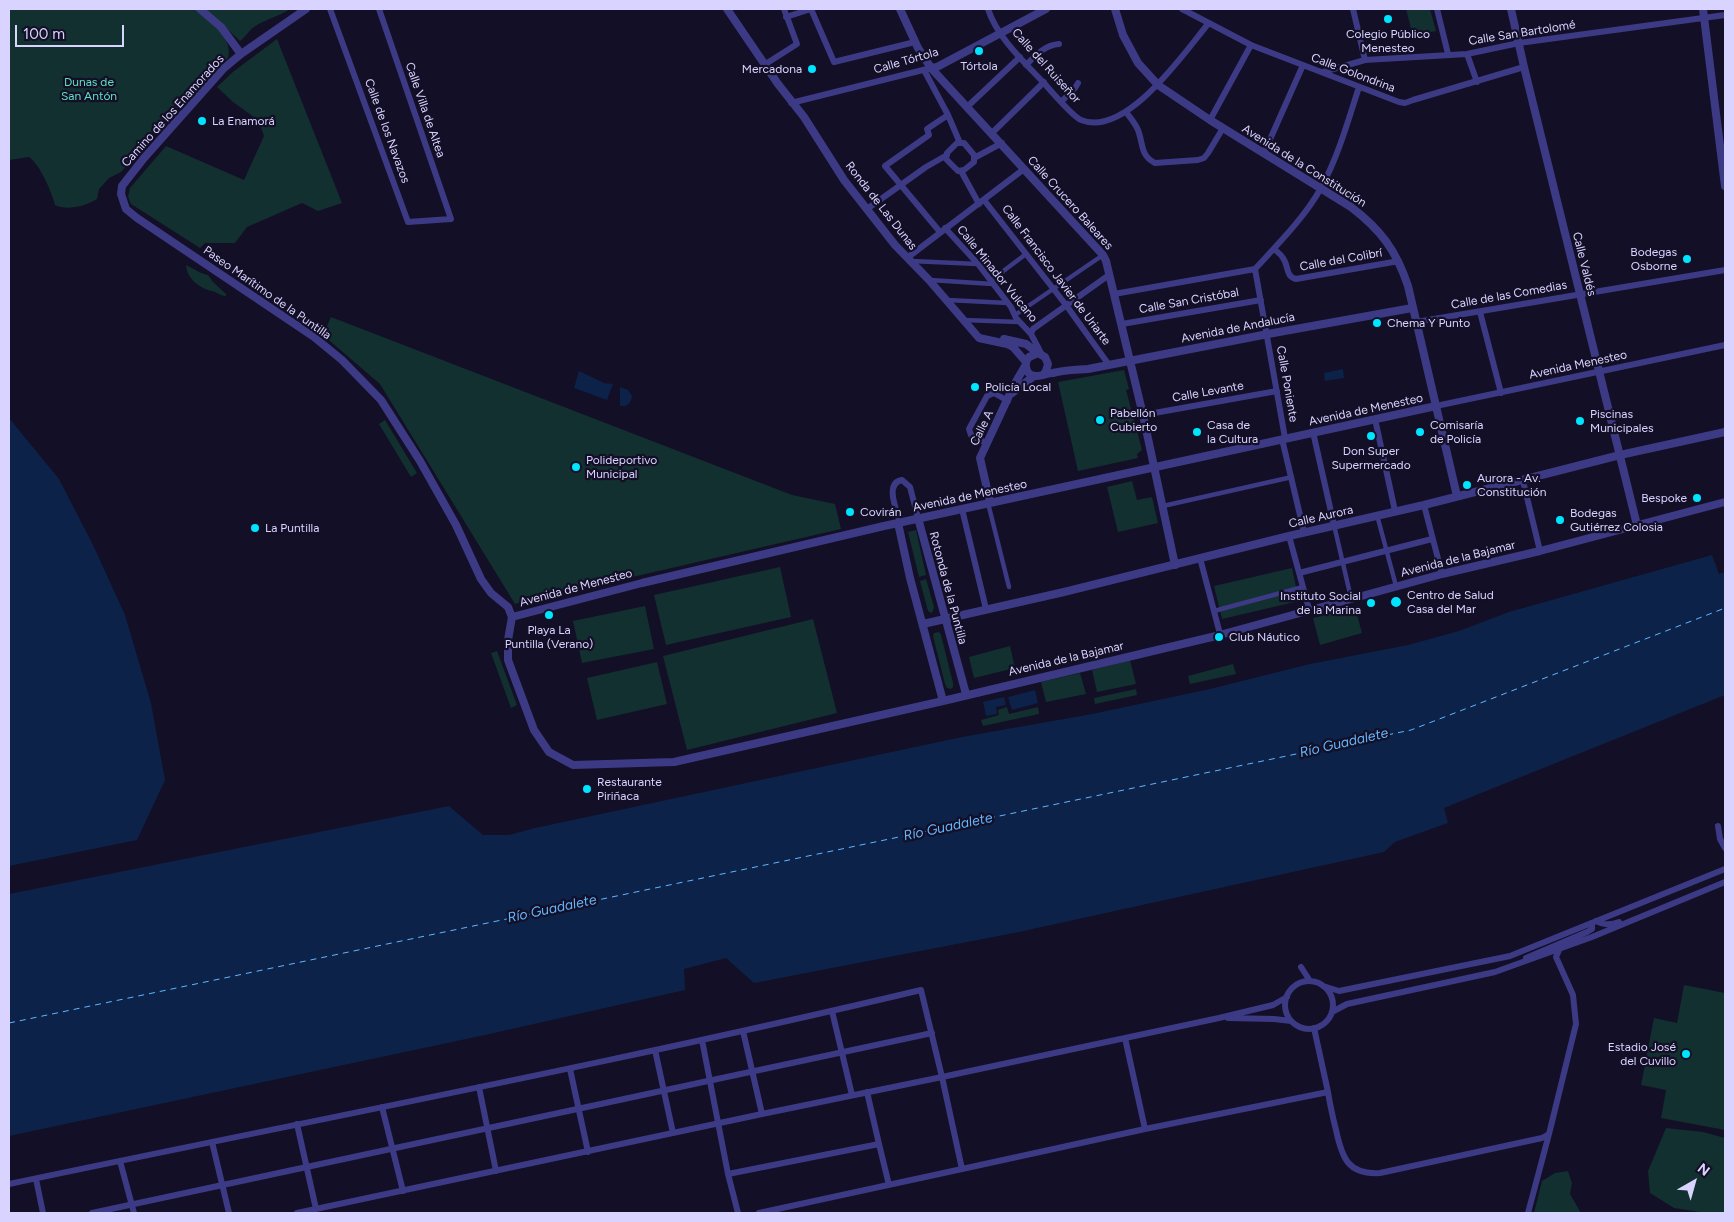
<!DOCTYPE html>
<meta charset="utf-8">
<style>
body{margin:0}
#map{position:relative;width:1734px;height:1222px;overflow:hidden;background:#130f26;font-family:Figtree,sans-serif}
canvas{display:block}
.frame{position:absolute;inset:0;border:10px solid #d9d4ff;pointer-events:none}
.north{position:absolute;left:1669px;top:1157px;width:50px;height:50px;-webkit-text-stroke:4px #130f26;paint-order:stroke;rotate:38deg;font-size:14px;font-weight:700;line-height:20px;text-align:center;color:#d9d4ff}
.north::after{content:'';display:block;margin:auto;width:18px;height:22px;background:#d9d4ff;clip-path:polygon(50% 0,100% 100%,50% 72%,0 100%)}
.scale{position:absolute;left:15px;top:25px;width:109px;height:22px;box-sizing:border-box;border:2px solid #d9d4ff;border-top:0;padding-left:6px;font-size:15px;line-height:18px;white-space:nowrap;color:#d9d4ff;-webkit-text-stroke:4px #130f26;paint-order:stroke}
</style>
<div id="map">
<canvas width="1734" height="1222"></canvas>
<div class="frame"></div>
<div class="north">N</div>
<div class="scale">100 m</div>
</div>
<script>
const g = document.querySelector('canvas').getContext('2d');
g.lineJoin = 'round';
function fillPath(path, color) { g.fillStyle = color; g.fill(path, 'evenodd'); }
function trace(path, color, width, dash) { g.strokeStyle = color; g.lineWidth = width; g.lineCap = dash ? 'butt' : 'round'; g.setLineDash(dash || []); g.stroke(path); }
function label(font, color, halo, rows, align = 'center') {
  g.font = font + ' Figtree,sans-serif'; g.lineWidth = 4.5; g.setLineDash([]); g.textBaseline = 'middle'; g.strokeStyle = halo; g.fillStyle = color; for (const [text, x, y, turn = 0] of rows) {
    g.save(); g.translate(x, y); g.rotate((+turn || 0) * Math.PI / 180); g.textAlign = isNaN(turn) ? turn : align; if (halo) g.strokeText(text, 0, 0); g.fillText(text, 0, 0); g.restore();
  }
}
fillPath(new Path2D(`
 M9,9H196C209,19 234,39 228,58L191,93L121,172L109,178L99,189L97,199C86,206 67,211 55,205C52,192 40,165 29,157L9,160Z
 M206,9H290C279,17 265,19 254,27C249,30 246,37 240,41Z
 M1406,9H1430L1436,31L1413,36Z
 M277,39L342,203L318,211L302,203L247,227L235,243H205L200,248L131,204L128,197L130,188L166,146L244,180L264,136L258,120L233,102L217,87L234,71Z
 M186,265L201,273L208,275L213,282L226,294V296C222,296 219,294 215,292C201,289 187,280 186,265Z
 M331,317L792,495L835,504L841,529L515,604L380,384L323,335Z
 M1124,370L1129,389L1126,390L1142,450L1137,454L1138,458L1078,471L1058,382Z
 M385,420L417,473L411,477L379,424Z
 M1132,481L1137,500L1152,497L1158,523L1118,532L1107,487Z
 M916,530L926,575L919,577L908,532Z
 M780,567L791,617L666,645L654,595Z
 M1292,568L1299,601L1222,619L1214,586Z
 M926,579L934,607L933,611L931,613L928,611L920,581Z
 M645,606L654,649L582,663L573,621Z
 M1355,607L1362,633L1320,645L1313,618Z
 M813,619L837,713L687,750L663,656Z
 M939,632L941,635L953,683V687L951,689L947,688L945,684L933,636L934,633Z
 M1010,646L1015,668L974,678L969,657Z
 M497,651L517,705L511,708L491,653Z
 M1130,660L1136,684L1097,692L1092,670Z
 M657,662L667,704L597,720L587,678Z
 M1233,664L1236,674L1190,684L1188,676Z
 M1080,673L1086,694L1046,702L1041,682Z
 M1136,689L1137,695L1095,704L1094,698Z
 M1007,707L1009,714L1038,707L1039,714L983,726L981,720L999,715L998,710Z
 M1684,985L1725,993V1130L1661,1118L1666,1090L1641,1085L1654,1018L1677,1023Z
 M1666,1128L1703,1132L1725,1138V1213H1707L1674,1208L1650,1193L1648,1171Z
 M1568,1171L1572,1183L1570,1194L1581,1213H1534L1542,1181L1555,1173Z`), '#12302f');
fillPath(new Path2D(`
 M1343,369L1344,378L1325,381L1324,373Z
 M579,371L604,383L613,384L607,400L574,388Z
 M620,387L628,390L632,396C631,403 628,407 620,406Z
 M9,418L59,479L93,545L125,615L151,703L165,780L137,840L9,866Z
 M1712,555L1719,574L1725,572V695L1444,808L1448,823L1395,842L1384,852L1019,932L754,983L726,958L684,969L685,990L485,1035L9,1136V894L449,806L483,835H509L535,828L962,737L1092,714L1210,689L1310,664L1408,645L1459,631L1509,612Z
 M1035,690L1038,703L1012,710L1008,697Z
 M1004,697L1006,705L996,707L997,714L986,716L983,702Z`), '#0c2248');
trace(new Path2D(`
 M9,1023L1411,730L1725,608`), '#62b6ff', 1, [6, 5]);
trace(new Path2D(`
 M911,261L978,264
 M930,280L993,284
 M990,281L1026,254
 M947,300L1008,303
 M1015,315L1103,255
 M963,320L1019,322
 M988,503L1009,587
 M1163,506L1292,477
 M1377,515L1396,586
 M1334,525L1351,598
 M1214,611L1303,587`), '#3d3a85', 4.5);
trace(new Path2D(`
 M330,9L408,222L451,219L379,9
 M812,9H811L834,62L915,42
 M988,9C997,37 1023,61 1043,82C1050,90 1073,117 1081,120C1126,138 1184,53 1208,24
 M1182,9L1251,45L1399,102L1405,103L1413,100L1524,67
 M1353,9L1365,60
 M1437,9L1448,54
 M786,17L811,9
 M1467,54L1477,82
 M764,65L797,44L784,9
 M1026,65C1036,55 1045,45 1059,44
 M924,70L948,115L960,143
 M1323,72L1365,60L1467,54L1519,43L1725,15
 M1062,101L1075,88L1078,83
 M791,103L931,68
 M967,107L1020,57
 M1126,112C1131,119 1137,125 1139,133C1143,145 1141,156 1155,163L1198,160L1204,158L1208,153L1223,128
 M1210,120L1251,45
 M992,133L1044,82
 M957,143H964L974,155V162L964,170L958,171L946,159L947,153Z
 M1264,153L1303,65
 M974,158L1002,143
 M961,171L979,204
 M984,200L1066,305L1109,365
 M867,209L926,167L947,155
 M945,228L978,264L1011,307L1016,318L1031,334
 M940,232L885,166L929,135L927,129L948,115
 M1274,249C1277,252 1281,254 1283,258C1289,266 1285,276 1296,279L1399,261
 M907,258L1024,169
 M1255,269C1278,244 1305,217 1321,188C1338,157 1348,121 1359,87
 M1255,269L1285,438
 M1114,294L1255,269
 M1480,312L1501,393
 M1416,322L1725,270
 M1122,324L1261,300
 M1042,355L1031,334L1033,329L1109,275
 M1436,406L1725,345
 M1143,415L1277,391
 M1375,419L1395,511
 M1313,432L1334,525
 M1282,439L1304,532
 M986,443L971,435L969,429L987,396L994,393L1008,401
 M1523,481L1540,551
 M1424,505L1442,574
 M962,509L986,609
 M900,522C897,511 884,483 902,480L910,487L918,518
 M1289,536L1309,609
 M1200,558L1220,634
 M1299,573L1432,539
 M1718,826L1720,839L1725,848
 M1596,921C1603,925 1611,925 1619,922
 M1526,958L1587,932L1592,929V923
 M1301,967L1310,981
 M1285 1005a24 24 0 1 1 48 0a24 24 0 1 1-48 0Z
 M1323,986L1339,991L1510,956L1725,869
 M832,1011L852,1095
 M1332,1012L1347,1004L1495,972L1592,937L1725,882
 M1228,1018L1274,1019L1291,1021
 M743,1031L762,1114
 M1125,1038L1145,1129L962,1169L942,1077L1219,1018L1273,1005L1287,997
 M702,1040L728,1174L738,1213
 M655,1050L673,1133
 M570,1069L588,1152
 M479,1087L496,1171
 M1328,1092C1330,1105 1333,1118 1336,1130C1342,1158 1348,1175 1380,1173L1542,1138L1549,1134L1576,1024L1573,995L1556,957L1559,950
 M382,1107L403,1191
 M297,1124L316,1209
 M1145,1129L1328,1092L1314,1028
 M212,1142L229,1213
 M879,1144L889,1185
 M120,1161L134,1213
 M728,1174L879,1144L867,1092
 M36,1179L43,1213
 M9,1184C313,1120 619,1062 921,990L942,1077L762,1114L297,1213
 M92,1213L932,1033
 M759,1213L962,1169
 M1528,1213L1549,1134`), '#3d3a85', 6);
trace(new Path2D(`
 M200,9L221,27L241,54
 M306,9L241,54L223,69L144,158L122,186L121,194L126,209L137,218L314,337L342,360L381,400L420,461L456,525L481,579L491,593L508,607L512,617L508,640V660L534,730L549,752L573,765L674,762L943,701L1216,636L1442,574L1540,551L1725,502
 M727,9L778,84L804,117L844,180L895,245L929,280L979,338L1007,344L1013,347L1026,362
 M900,9L918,48L931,68L1103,255L1106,261L1143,415L1175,565
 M1115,9L1123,35L1138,63L1158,85L1210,120L1351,207C1381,230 1396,250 1408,286L1457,496
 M1511,9L1524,67L1637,525
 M1703,9L1725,186
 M931,68L937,67L1046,9
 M1004,339L1026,344L1038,353
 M1044,374L1046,371L1048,364L1045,357L1038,353L1029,357C1023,364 1026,377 1037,376C1042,376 1048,373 1053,373C1065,370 1076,370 1088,369L1268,334L1412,308
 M1012,393L1034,376
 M990,502L980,458L1014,385L1025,366
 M918,518L966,694
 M898,523L910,578L943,701
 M512,617L642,583L884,526L1436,406
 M923,624L1064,592L1289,536L1424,505L1620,455L1725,432`), '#3d3a85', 8);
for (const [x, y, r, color] of [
 [1388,19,5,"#00e5ff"],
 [979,51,5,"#00e5ff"],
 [812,69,5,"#00e5ff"],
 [202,121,5,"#00e5ff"],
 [1687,259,5,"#00e5ff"],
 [1377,323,5,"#00e5ff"],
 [975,387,5,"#00e5ff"],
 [1100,420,5,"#00e5ff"],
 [1580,421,5,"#00e5ff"],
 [1197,432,5,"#00e5ff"],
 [1420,432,5,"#00e5ff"],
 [1371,436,5,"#00e5ff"],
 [576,467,5,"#00e5ff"],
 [1467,485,5,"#00e5ff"],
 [1697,498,5,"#00e5ff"],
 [850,512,5,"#00e5ff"],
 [1560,520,5,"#00e5ff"],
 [255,528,5,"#00e5ff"],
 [1396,602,6,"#00e5ff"],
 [1371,603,5,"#00e5ff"],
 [549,615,5,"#00e5ff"],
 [1219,637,5,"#00e5ff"],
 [587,789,5,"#00e5ff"],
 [1686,1054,5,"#00e5ff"]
]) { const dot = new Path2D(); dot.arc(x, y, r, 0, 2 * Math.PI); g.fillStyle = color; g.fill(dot); trace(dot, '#130f26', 2); }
label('12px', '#d9d4ff', '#130f26', [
 ["Calle San Bartolomé",1522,33,-9],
 ["Calle Tórtola",906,61,-16],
 ["Calle del Ruiseñor",1046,66,48],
 ["Calle Golondrina",1353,73,21],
 ["Calle Villa de Altea",425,110,71],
 ["Camino de los Enamorados",173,111,-48],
 ["Calle de los Navazos",387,131,70],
 ["Avenida de la Constitución",1304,166,32],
 ["Calle Crucero Baleares",1070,203,48],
 ["Ronda de Las Dunas",881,206,52],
 ["Calle del Colibrí",1341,260,-10],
 ["Calle Valdés",1584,264,76],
 ["Calle Minador Vulcano",997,274,51],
 ["Calle Francisco Javier de Uriarte",1056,275,53],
 ["Paseo Marítimo de la Puntilla",267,293,35],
 ["Calle de las Comedias",1509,295,-10],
 ["Calle San Cristóbal",1189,301,-10],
 ["Avenida de Andalucía",1238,328,-11],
 ["Avenida Menesteo",1578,365,-12],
 ["Calle Poniente",1287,384,80],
 ["Calle Levante",1208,392,-10],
 ["Avenida de Menesteo",1366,410,-12],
 ["Calle A",982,428,-64],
 ["Avenida de Menesteo",970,496,-12],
 ["Calle Aurora",1321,517,-13],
 ["Avenida de la Bajamar",1458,559,-14],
 ["Avenida de Menesteo",576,588,-15],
 ["Rotonda de la Puntilla",948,588,75],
 ["Avenida de la Bajamar",1066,659,-13]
]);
label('12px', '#d9d4ff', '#130f26', [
 ["Colegio Público",1388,34,"center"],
 ["Menesteo",1388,48,"center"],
 ["Tórtola",979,66,"center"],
 ["Mercadona",802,69,"right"],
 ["La Enamorá",212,121],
 ["Bodegas",1677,252,"right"],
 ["Osborne",1677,266,"right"],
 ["Chema Y Punto",1387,323],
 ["Policía Local",985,387],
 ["Pabellón",1110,413],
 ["Cubierto",1110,427],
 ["Piscinas",1590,414],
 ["Municipales",1590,428],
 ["Casa de",1207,425],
 ["la Cultura",1207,439],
 ["Comisaría",1430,425],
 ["de Policía",1430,439],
 ["Don Super",1371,451,"center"],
 ["Supermercado",1371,465,"center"],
 ["Polideportivo",586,460],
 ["Municipal",586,474],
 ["Aurora - Av.",1477,478],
 ["Constitución",1477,492],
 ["Bespoke",1687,498,"right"],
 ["Covirán",860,512],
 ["Bodegas",1570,513],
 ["Gutiérrez Colosia",1570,527],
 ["La Puntilla",265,528],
 ["Centro de Salud",1407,595],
 ["Casa del Mar",1407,609],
 ["Instituto Social",1361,596,"right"],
 ["de la Marina",1361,610,"right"],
 ["Playa La",549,630,"center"],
 ["Puntilla (Verano)",549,644,"center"],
 ["Club Náutico",1229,637],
 ["Restaurante",597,782],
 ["Piriñaca",597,796],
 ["Estadio José",1676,1047,"right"],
 ["del Cuvillo",1676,1061,"right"]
], 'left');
label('12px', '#5fe0c0', '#130f26', [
 ["Dunas de",89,82],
 ["San Antón",89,96]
]);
label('italic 14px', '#62b6ff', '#130f26', [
 ["Río Guadalete",1344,743,-13],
 ["Río Guadalete",948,827,-12],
 ["Río Guadalete",552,909,-12]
]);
</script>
